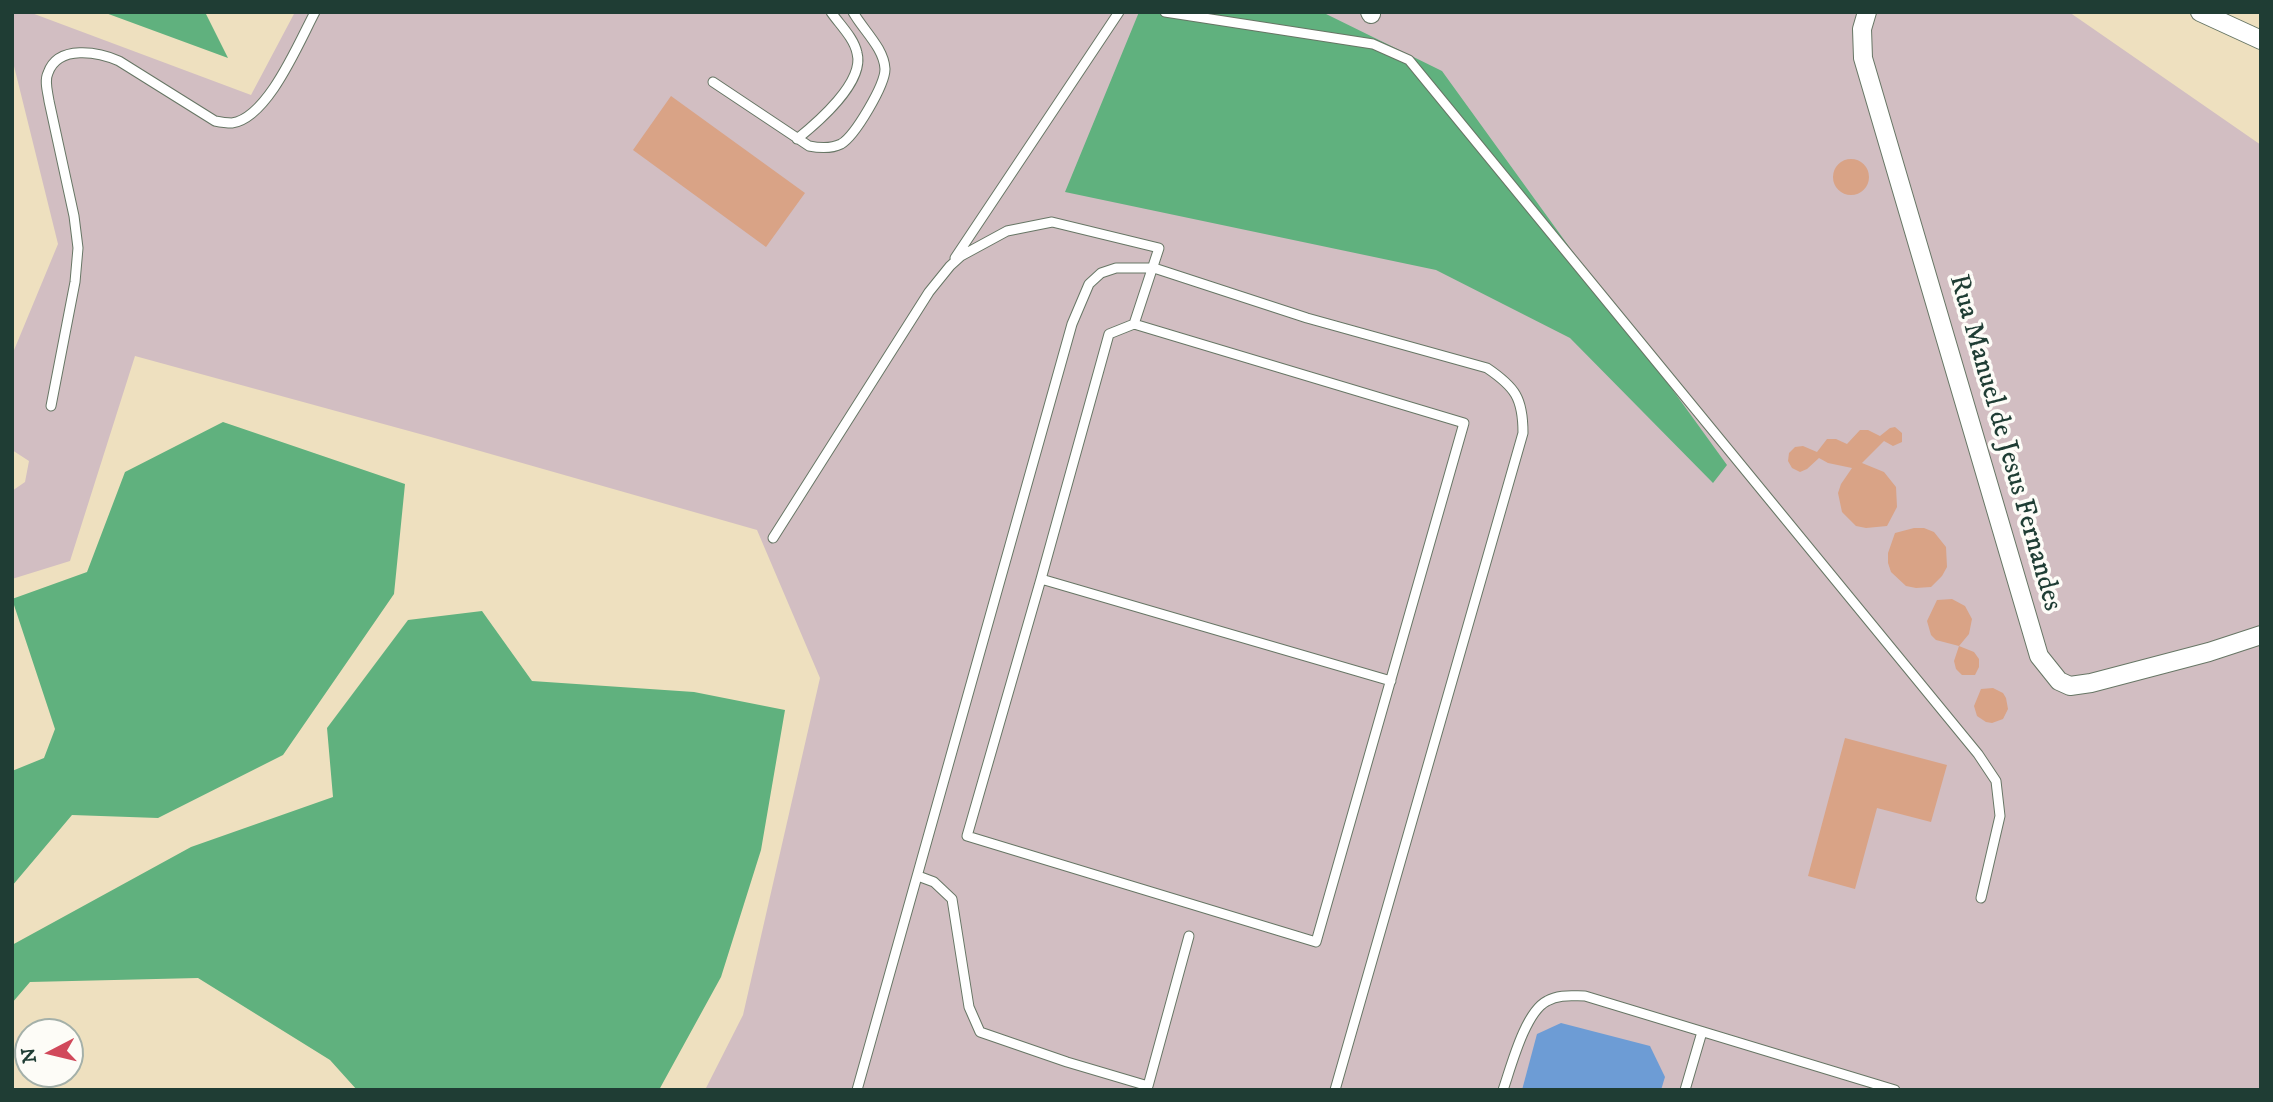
<!DOCTYPE html>
<style>
body{margin:0}
#map{position:relative;width:2273px;height:1102px;overflow:hidden;background:#eee0bf;font-family:"IM FELL DW Pica",serif}
canvas{display:block}
.frame{position:absolute;inset:0;border:14px solid #1f3d34;pointer-events:none}
.north{position:absolute;left:14px;top:1018px;width:70px;height:70px;box-sizing:border-box;background:#fdfcf7;border:2px solid #a4b0a9;border-radius:50%;rotate:263deg;font-size:19px;font-weight:700;line-height:28px;text-align:center;color:#1f3d34}
.north::after{content:'';display:block;margin:auto;width:24px;height:32px;background:#d1495b;clip-path:polygon(50% 0,100% 100%,50% 72%,0 100%)}
</style>
<div id="map">
<canvas width="2273" height="1102"></canvas>
<div class="frame"></div>
<div class="north">N</div>
</div>
<script>
const g = document.querySelector('canvas').getContext('2d');
g.lineJoin = 'round';
function fillPath(path, color) { g.fillStyle = color; g.fill(path, 'evenodd'); }
function trace(path, color, width, dash) { g.strokeStyle = color; g.lineWidth = width; g.lineCap = dash ? 'butt' : 'round'; g.setLineDash(dash || []); g.stroke(path); }
function label(font, color, halo, rows, align = 'center') {
  g.font = font + ' "IM FELL DW Pica",serif'; g.lineWidth = 7; g.setLineDash([]); g.textBaseline = 'middle'; g.strokeStyle = halo; g.fillStyle = color; for (const [text, x, y, turn = 0] of rows) {
    g.save(); g.translate(x, y); g.rotate((+turn || 0) * Math.PI / 180); g.textAlign = isNaN(turn) ? turn : align; if (halo) g.strokeText(text, 0, 0); g.fillText(text, 0, 0); g.restore();
  }
}
fillPath(new Path2D(`
 M12,12H29L251,95L295,12H2069L2261,145V1090H705L743,1015L820,678L757,530L431,437L135,356L70,561L12,579V491L25,482L29,461L12,450V355L58,244L12,58Z`), '#d2bec2');
fillPath(new Path2D(`
 M103,12H205L228,58Z
 M1139,12H1322L1442,71L1727,465L1713,483L1570,338L1436,270L1065,192Z
 M223,422L405,484L394,594L283,755L158,818L72,815L12,886V771L44,758L55,729L12,599L87,572L125,472Z
 M482,611L532,681L694,692L785,710L761,850L721,977L659,1090H357L330,1060L198,978L30,982L12,1003V945L191,847L333,797L327,728L408,620Z`), '#60b17e');
fillPath(new Path2D(`
 M1561,1023L1650,1046L1665,1077L1661,1090H1522L1537,1034Z`), '#6d9cd5');
fillPath(new Path2D(`
 M671,96L805,193L766,247L633,150Z
 M1833 177a18 18 0 1 1 36 0a18 18 0 1 1-36 0Z
 M1895,427L1902,433V442L1893,446L1884,441L1862,463L1884,472L1896,487L1897,507L1887,526L1866,528L1856,526L1842,512L1838,493L1841,484L1852,468L1828,463L1819,458L1807,469L1800,472L1792,468L1788,461L1789,453L1795,447L1803,446L1817,452L1827,439H1836L1847,444L1860,430H1868L1880,436L1890,428Z
 M1914,528H1924L1934,532L1946,547L1947,567L1942,576L1931,587L1916,588L1906,586L1891,572L1888,563V553L1895,533Z
 M1952,599L1965,606L1972,619L1969,634L1959,646L1936,640L1931,635L1927,621L1937,600Z
 M1959,646L1974,652L1979,659V667L1975,675H1962L1956,669L1954,661Z
 M1993,688L2003,693L2006,698L2008,709L2003,719L1992,723L1986,722L1977,716L1974,706L1981,689Z
 M1845,738L1947,765L1931,822L1877,808L1855,889L1808,876Z`), '#d9a386');
const lane = new Path2D(`
 M1165,12L1373,44L1409,60L1978,754L1996,781L2000,816L1981,898
 M713,82L809,146C819,148 831,149 841,144C855,136 885,85 885,69C884,48 863,30 853,12
 M797,139C817,123 865,82 857,53C854,38 840,25 831,12
 M955,258L1119,12
 M51,406L75,282L78,248L74,216L49,101C48,93 44,81 48,73C58,44 99,52 119,61L215,121C220,122 227,123 232,123C268,118 299,42 315,12
 M773,538L929,292L950,266L961,256L1007,231L1052,222L1159,248L1134,324L1109,334L1041,579L1391,681
 M1041,579L967,836L1316,942L1464,423L1134,324
 M918,876L934,882L952,899L969,1007L980,1032L1067,1062L1148,1086L1189,936
 M857,1090L1072,324L1089,284L1101,273L1116,268H1154L1307,318L1487,368C1515,387 1523,398 1523,433L1335,1090
 M1503,1090C1511,1067 1525,1012 1547,1001C1559,994 1572,996 1585,996L1895,1090
 M1685,1090L1702,1032`);
const street = new Path2D(`
 M1370,12L1371,14
 M1867,12L1862,29L1863,58L2039,656L2059,681L2070,686L2091,683L2209,652L2261,635
 M2200,12L2261,40`);
trace(lane, '#677665', 11);
trace(street, '#677665', 20);
trace(lane, '#fff', 9);
trace(street, '#fff', 18);
label('28px', '#1f3d34', '#fdfcf7', [
 ["Rua Manuel de Jesus Fernandes",2004,443,74]
]);
</script>
